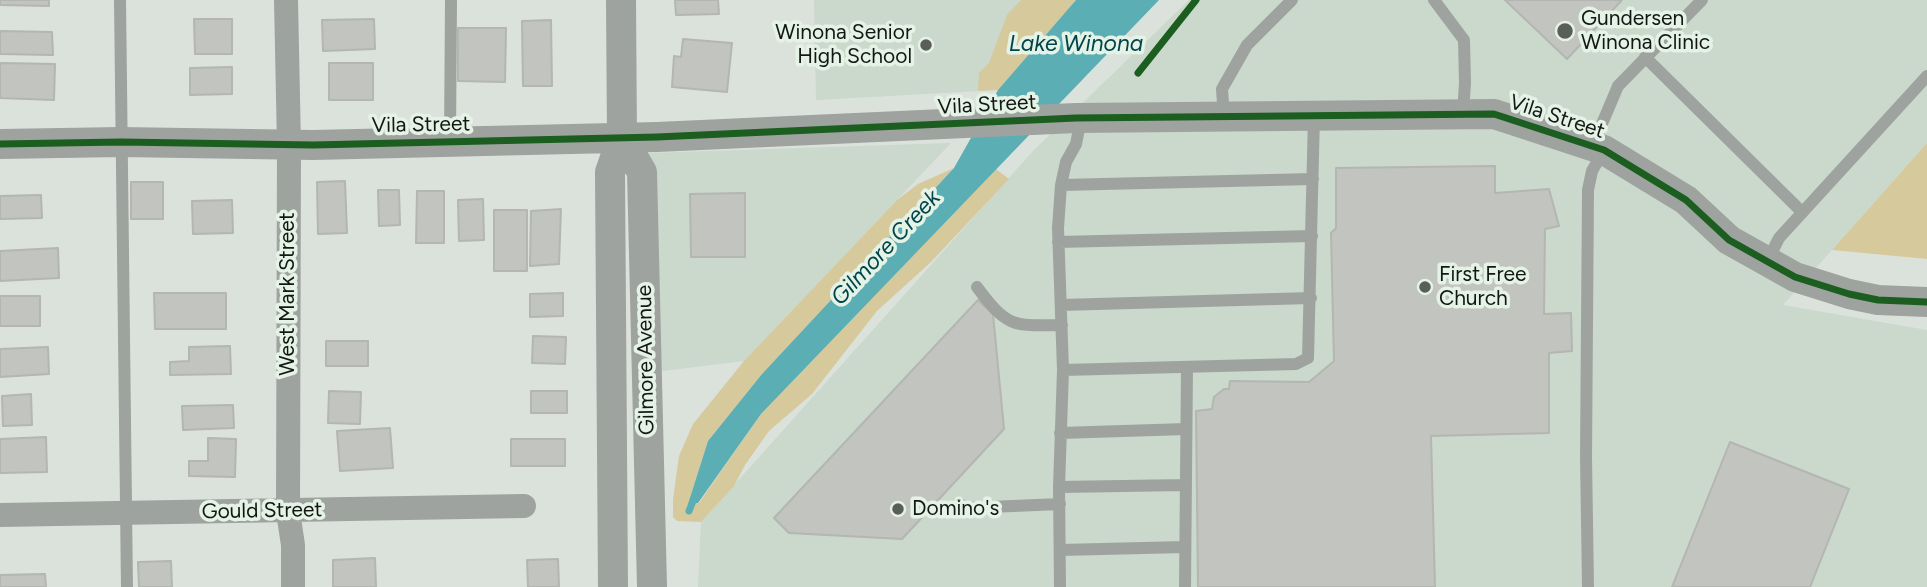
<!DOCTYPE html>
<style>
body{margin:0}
canvas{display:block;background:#dbe1db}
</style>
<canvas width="1927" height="587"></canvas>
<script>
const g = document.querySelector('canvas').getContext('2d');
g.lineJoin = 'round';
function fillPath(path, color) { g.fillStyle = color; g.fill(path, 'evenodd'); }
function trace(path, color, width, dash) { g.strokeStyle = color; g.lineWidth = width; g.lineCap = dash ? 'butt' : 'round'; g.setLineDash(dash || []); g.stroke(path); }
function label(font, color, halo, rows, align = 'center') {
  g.font = font + ' Figtree,sans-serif'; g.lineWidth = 7; g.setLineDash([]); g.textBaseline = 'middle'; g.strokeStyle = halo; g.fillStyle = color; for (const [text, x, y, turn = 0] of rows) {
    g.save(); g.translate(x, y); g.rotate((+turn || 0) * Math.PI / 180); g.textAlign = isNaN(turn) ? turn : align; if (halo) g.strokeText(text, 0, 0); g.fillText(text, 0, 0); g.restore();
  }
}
fillPath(new Path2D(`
 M814,0H1076L998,90L816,100Z
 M1189,0H1927V143L1783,305L1927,330V587H698L701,522L1033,151Z
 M951,143L744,361L655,372L648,153Z`), '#cbd8cc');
fillPath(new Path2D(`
 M1021,0H1076L998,90L978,91L979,73L989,63L1007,15Z
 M1927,143V259L1832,250Z
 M954,168L762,374L708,441L688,504L699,503L761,414L996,169L1009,179L931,262L877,311L812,394L769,431L745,465L734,486L701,522L677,521L673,517V499L679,456L693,424L744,361L897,200L918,184Z`), '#d6ca9d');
fillPath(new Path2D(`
 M1076,0H1159L761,414L698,503L688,504L708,441L762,374L954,168L998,90Z`), '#5aaeb4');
trace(new Path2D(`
 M689,511L695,496`), '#5aaeb4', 7);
const building = new Path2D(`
 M0,0H49V6L0,5Z
 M675,0H718L719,14L676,15Z
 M1505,0H1622L1567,59Z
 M194,19H232V54H195Z
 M374,19L375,49L323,51L322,20Z
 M551,20L552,86H523L522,21Z
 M458,28H506L505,82L458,81Z
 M0,31L52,32L53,55L0,54Z
 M683,39L732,43L727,92L672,87L674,56L681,57Z
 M0,63L55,64L54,100L0,98Z
 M329,63H373V100H329Z
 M232,67V94L190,95V68Z
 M1495,166V193L1549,189L1559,226L1545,229L1544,314L1571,313L1572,351L1549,353V433L1431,436L1435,587H1198L1196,411L1212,409L1214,397L1224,389H1229L1230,381L1309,382L1334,361L1331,233L1336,228V168Z
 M345,181L347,233L318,234L317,182Z
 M131,182H163V219H131Z
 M378,190H399L400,225L379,226Z
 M417,191H444V243H416Z
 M745,193V257H691L690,194Z
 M41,195L42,218L0,219V196Z
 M483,199L484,240L459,241L458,200Z
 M232,200L233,233L193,234L192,201Z
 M561,209L559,264L530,266L531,211Z
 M494,210H527V271H494Z
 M58,248L59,278L0,281V251Z
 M154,293H226V329H155Z
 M563,293V316L530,317V294Z
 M0,296H40V326H0Z
 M978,300L993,314L1004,429L902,539L789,533L774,518Z
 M533,336L566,337L565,364L532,363Z
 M326,341H368V366H326Z
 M230,346L231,374L170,375V362L189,361V347Z
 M48,347L49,374L0,377V349Z
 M329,391L361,392L360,424L328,423Z
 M531,391H567V413H531Z
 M31,394L32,425L3,426L2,396Z
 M233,405L234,428L183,430L182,406Z
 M390,428L393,468L340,471L337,431Z
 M46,437L47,472L0,473V439Z
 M208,438L236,439L235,477L189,476V461H208Z
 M511,439H565V466H511Z
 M1730,442L1849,489L1810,587H1672Z
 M375,558L376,587H333V560Z
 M558,559L559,587H528L527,560Z
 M171,561L172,587H139L138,562Z
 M45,574L46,587H0V575Z`);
fillPath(building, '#c1c4bf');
trace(building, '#b3b6b1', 2);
trace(new Path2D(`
 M120,0L127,587
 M1434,0L1464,40L1465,83L1463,114
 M1645,57L1802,212
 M1224,118L1222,89L1247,45L1292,0
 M450,142L451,0
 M1593,145L1618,86L1702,0
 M1061,185L1313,179
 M1058,242L1312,236
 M1767,262L1779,238L1927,76
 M977,287C1007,328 1014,326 1062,325
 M1061,305L1311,298
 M1063,370L1296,364L1308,358L1314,116
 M1060,433L1186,429
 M1059,487L1186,485
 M960,504L966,508L1060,504
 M1060,550L1185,547
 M1060,587L1059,487L1063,370L1058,228L1061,185L1066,162L1076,144L1081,119
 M1185,587L1187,367
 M1588,587L1586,457L1588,190L1592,171L1604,150`), '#9fa3a0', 12);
trace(new Path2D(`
 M286,0L289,145L288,512L293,545V587
 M0,515L524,506`), '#9fa3a0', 24);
trace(new Path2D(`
 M622,138L642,172L652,587
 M0,144L121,142L313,145L657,137L1076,118L1494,114L1604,150L1686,200L1729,240L1795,277L1849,294L1878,300L1927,302
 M613,587L610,172L622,138L621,0`), '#9fa3a0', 30);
trace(new Path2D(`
 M1138,73L1196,0
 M0,144L121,142L313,145L657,137L1076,118L1494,114L1604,150L1686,200L1729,240L1795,277L1849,294L1878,300L1927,302`), '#1b5e20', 7);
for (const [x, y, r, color] of [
 [1565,31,9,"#595e59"],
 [926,45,7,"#595e59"],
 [1425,287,7,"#595e59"],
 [898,509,7,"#595e59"]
]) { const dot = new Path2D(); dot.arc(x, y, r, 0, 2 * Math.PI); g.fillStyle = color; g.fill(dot); trace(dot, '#e5f2e6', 2.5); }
label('21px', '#131713', '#e5f2e6', [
 ["Gundersen",1581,19],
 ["Winona Clinic",1581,43],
 ["Winona Senior",912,33,"right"],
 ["High School",912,57,"right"],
 ["First Free",1439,275],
 ["Church",1439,299],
 ["Domino's",912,509]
], 'left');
label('21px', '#131713', '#e5f2e6', [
 ["Vila Street",987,105,-3],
 ["Vila Street",1557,117,18],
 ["Vila Street",421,125,-1],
 ["West Mark Street",288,294,-90],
 ["Gilmore Avenue",646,360,-91],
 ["Gould Street",262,511,-1]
]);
label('italic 23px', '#00454b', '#e5f2e6', [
 ["Lake Winona",1076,44],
 ["Gilmore Creek",886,248,-47]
]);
</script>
